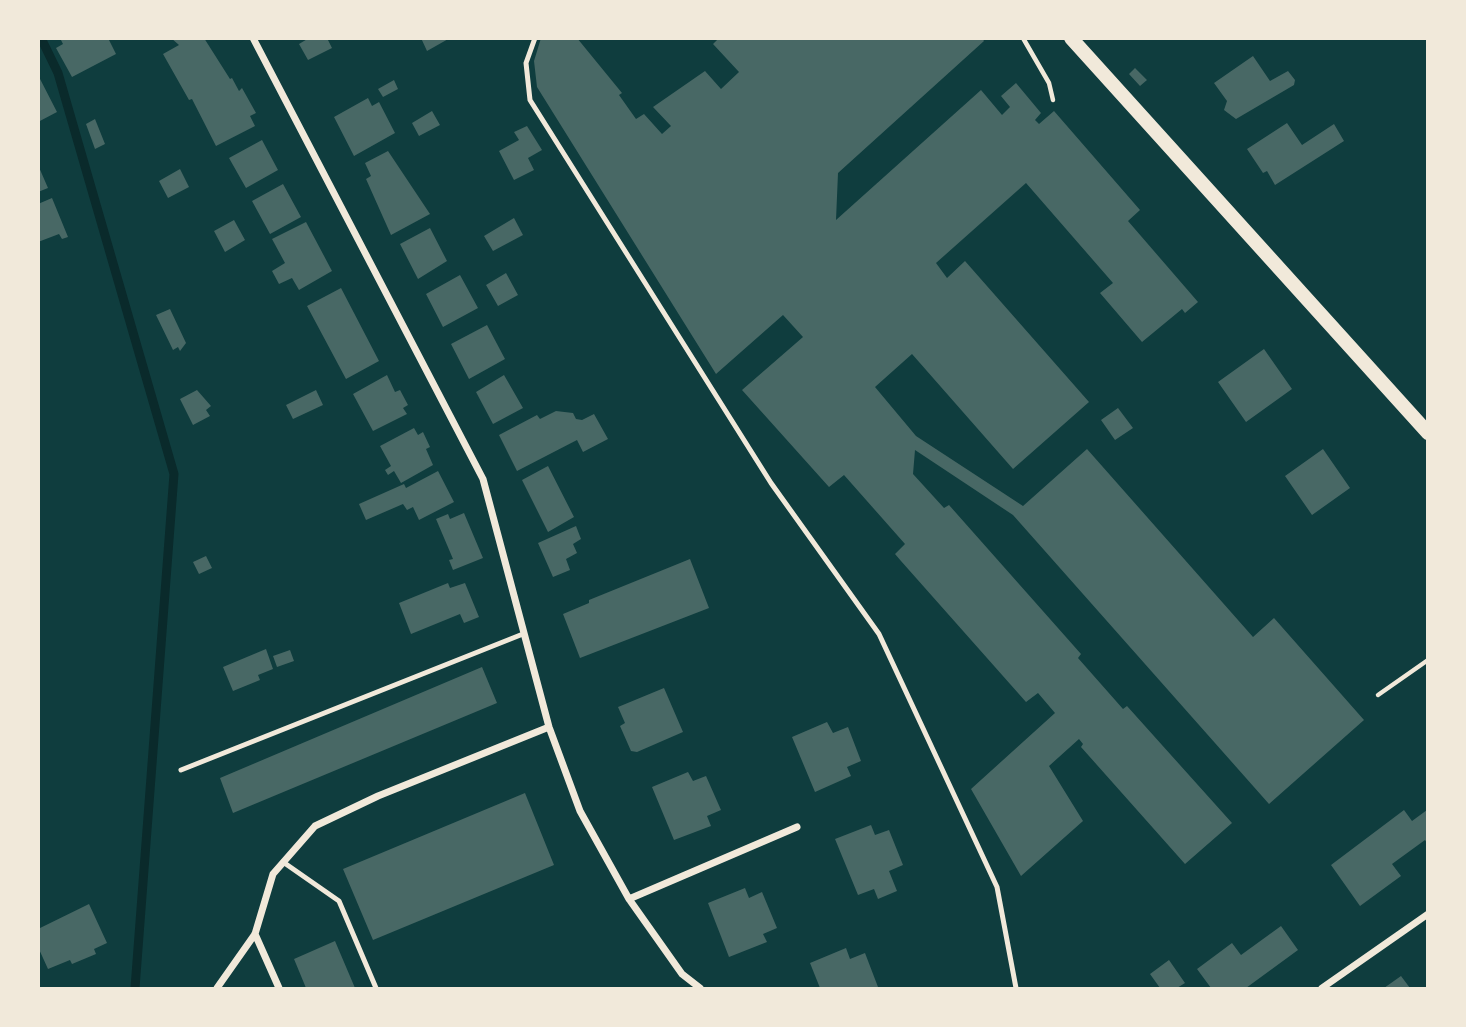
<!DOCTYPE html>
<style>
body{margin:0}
#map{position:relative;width:1466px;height:1027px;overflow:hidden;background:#0f3d3e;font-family:Figtree,sans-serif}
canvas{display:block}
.frame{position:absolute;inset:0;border:40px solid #f1e9da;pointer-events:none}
</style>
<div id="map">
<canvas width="1466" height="1027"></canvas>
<div class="frame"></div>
</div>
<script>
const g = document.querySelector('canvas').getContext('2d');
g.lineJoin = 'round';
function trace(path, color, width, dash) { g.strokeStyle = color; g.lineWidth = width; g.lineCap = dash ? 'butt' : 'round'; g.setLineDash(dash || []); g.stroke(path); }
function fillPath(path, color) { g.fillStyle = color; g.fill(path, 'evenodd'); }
trace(new Path2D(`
 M41,38L58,73L174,474L135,988`), '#0a2a2b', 9);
fillPath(new Path2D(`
 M60,38H108L116,54L72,77L56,48L63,44Z
 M171,38H204L230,79L232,78L239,91L242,88L256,113L250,116L255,126L216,146L192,99L189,100L163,54L179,45Z
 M309,38H327L332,48L308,60L299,44Z
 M421,38H450L427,51Z
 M541,38H577L622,93L619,95L636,119L644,114L662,134L671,126L653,107L705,71L721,89L739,72L713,44L719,38H982L984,41L838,173L836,220L981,90L1002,115L1010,107L1001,96L1016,83L1041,113L1035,120L1039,124L1054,111L1140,210L1128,221L1198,302L1185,313L1182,309L1142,342L1100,293L1113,283L1026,183L936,263L947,278L965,261L1089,402L1013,469L912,354L875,387L916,436L1023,506L1087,449L1253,637L1274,618L1364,720L1269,804L1013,515L915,450L913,474L944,508L949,505L1081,654L1078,658L1123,709L1127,706L1232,823L1185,864L1081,747L1083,744L1079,739L1049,766L1083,821L1021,876L971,789L1055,713L1038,693L1026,702L901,561L895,554L905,544L844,475L829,487L742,390L803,337L783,315L716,374L537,87L534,61Z
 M1253,56L1270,81L1288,71L1295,80L1294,85L1236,119L1224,110L1227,101L1214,83Z
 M1135,68L1147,80L1140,86L1129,74Z
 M38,75L57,112L38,122Z
 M394,80L398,89L383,97L378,89Z
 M368,98L372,106L379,102L395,133L354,156L334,117Z
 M432,111L440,125L419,136L412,123Z
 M95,119L105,144L95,149L86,124Z
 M1287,123L1302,145L1334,124L1344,141L1275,185L1267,171L1263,173L1247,149Z
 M527,126L542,150L528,158L534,170L514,180L499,151L519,140L514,132Z
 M262,140L278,170L246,188L229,158Z
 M388,151L430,214L391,235L366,179L371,176L365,163Z
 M38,165L48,188L38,192Z
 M180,169L189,187L168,198L159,181Z
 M283,184L301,217L270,234L252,201Z
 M52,198L68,237L62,239L59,234L38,242V204Z
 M514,218L523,235L493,251L484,236Z
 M234,220L245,240L225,252L214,231Z
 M306,222L332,271L299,290L292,278L279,284L272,271L285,263L272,239Z
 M430,228L447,261L418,279L400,244Z
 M506,273L518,295L498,306L486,285Z
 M460,275L478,308L443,327L426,294Z
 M341,288L379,361L346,379L307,306Z
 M170,309L186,343L180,351L178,347L173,350L156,315Z
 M487,325L505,359L469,379L451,344Z
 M1264,349L1292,389L1246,422L1218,382Z
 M387,375L395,392L400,390L408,405L403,408L407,414L373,431L353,394Z
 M504,375L523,408L493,424L476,392Z
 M197,390L211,406L206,410L210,416L193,425L180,399Z
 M316,390L323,405L293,419L286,405Z
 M1118,408L1133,428L1115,440L1101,420Z
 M556,411L573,413L576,419L582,420L594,414L608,439L583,452L577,440L517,471L499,435L537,415L540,419Z
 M414,428L418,435L423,432L430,447L426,449L433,465L401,483L394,471L388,475L385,470L391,466L380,446Z
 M1323,449L1350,488L1312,515L1285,476Z
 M548,466L574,517L548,532L522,480Z
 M438,471L454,502L419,520L413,507L407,510L403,504L366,520L359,504L404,484L406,488Z
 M464,513L483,558L453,570L449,560L453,559L436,519L448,514L450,519Z
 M576,526L581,539L573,544L577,553L566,559L570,570L553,577L538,543Z
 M206,556L212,568L199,574L193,562Z
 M690,559L709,608L580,658L563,614L589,603V600Z
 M448,583L450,588L465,583L479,617L464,623L460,614L411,634L399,603Z
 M266,649L273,669L258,675L260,680L233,691L223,667Z
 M290,650L294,661L277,667L273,656Z
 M482,667L497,703L233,813L220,778Z
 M664,688L683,732L637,752L631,751L620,726L625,723L618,707Z
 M827,722L833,733L848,727L861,761L847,767L851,776L815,792L792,737Z
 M688,772L693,781L706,776L721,810L707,816L711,826L674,840L652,787Z
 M525,793L554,865L373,940L343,869Z
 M1404,810L1412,821L1427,810V843L1425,840L1392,864L1401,876L1360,906L1331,865Z
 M871,825L875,835L889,830L903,865L889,871L897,891L878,899L874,889L858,895L835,839Z
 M745,888L749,898L762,892L777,928L763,934L767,942L729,957L708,903Z
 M89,904L107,943L94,949L96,954L72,964L70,960L48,969L38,947V929Z
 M1281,926L1298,950L1246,988H1211L1197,969L1232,943L1241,955Z
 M335,941L355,988H306L294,959Z
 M846,948L850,959L865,953L878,987L820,988L810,963Z
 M1169,960L1185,983L1177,988H1160L1150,974Z
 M1401,976L1410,988H1384Z`), '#486865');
trace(new Path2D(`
 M1023,38L1049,83L1053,100
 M1378,695L1428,660`), '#f1e9da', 4.5);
trace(new Path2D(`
 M535,38L526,63L530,100L771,483L879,634L997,887L1016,988
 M181,770L523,634
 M283,862L339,901L376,988`), '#f1e9da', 5);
trace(new Path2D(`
 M253,38L483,479L549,727L580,811L629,899L682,974L700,988
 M629,899L797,827
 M255,934L279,988
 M217,988L255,934L273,874L315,826L378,796L549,727
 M1322,988L1428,914`), '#f1e9da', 7);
trace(new Path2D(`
 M1071,38L1428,433`), '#f1e9da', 14);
</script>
